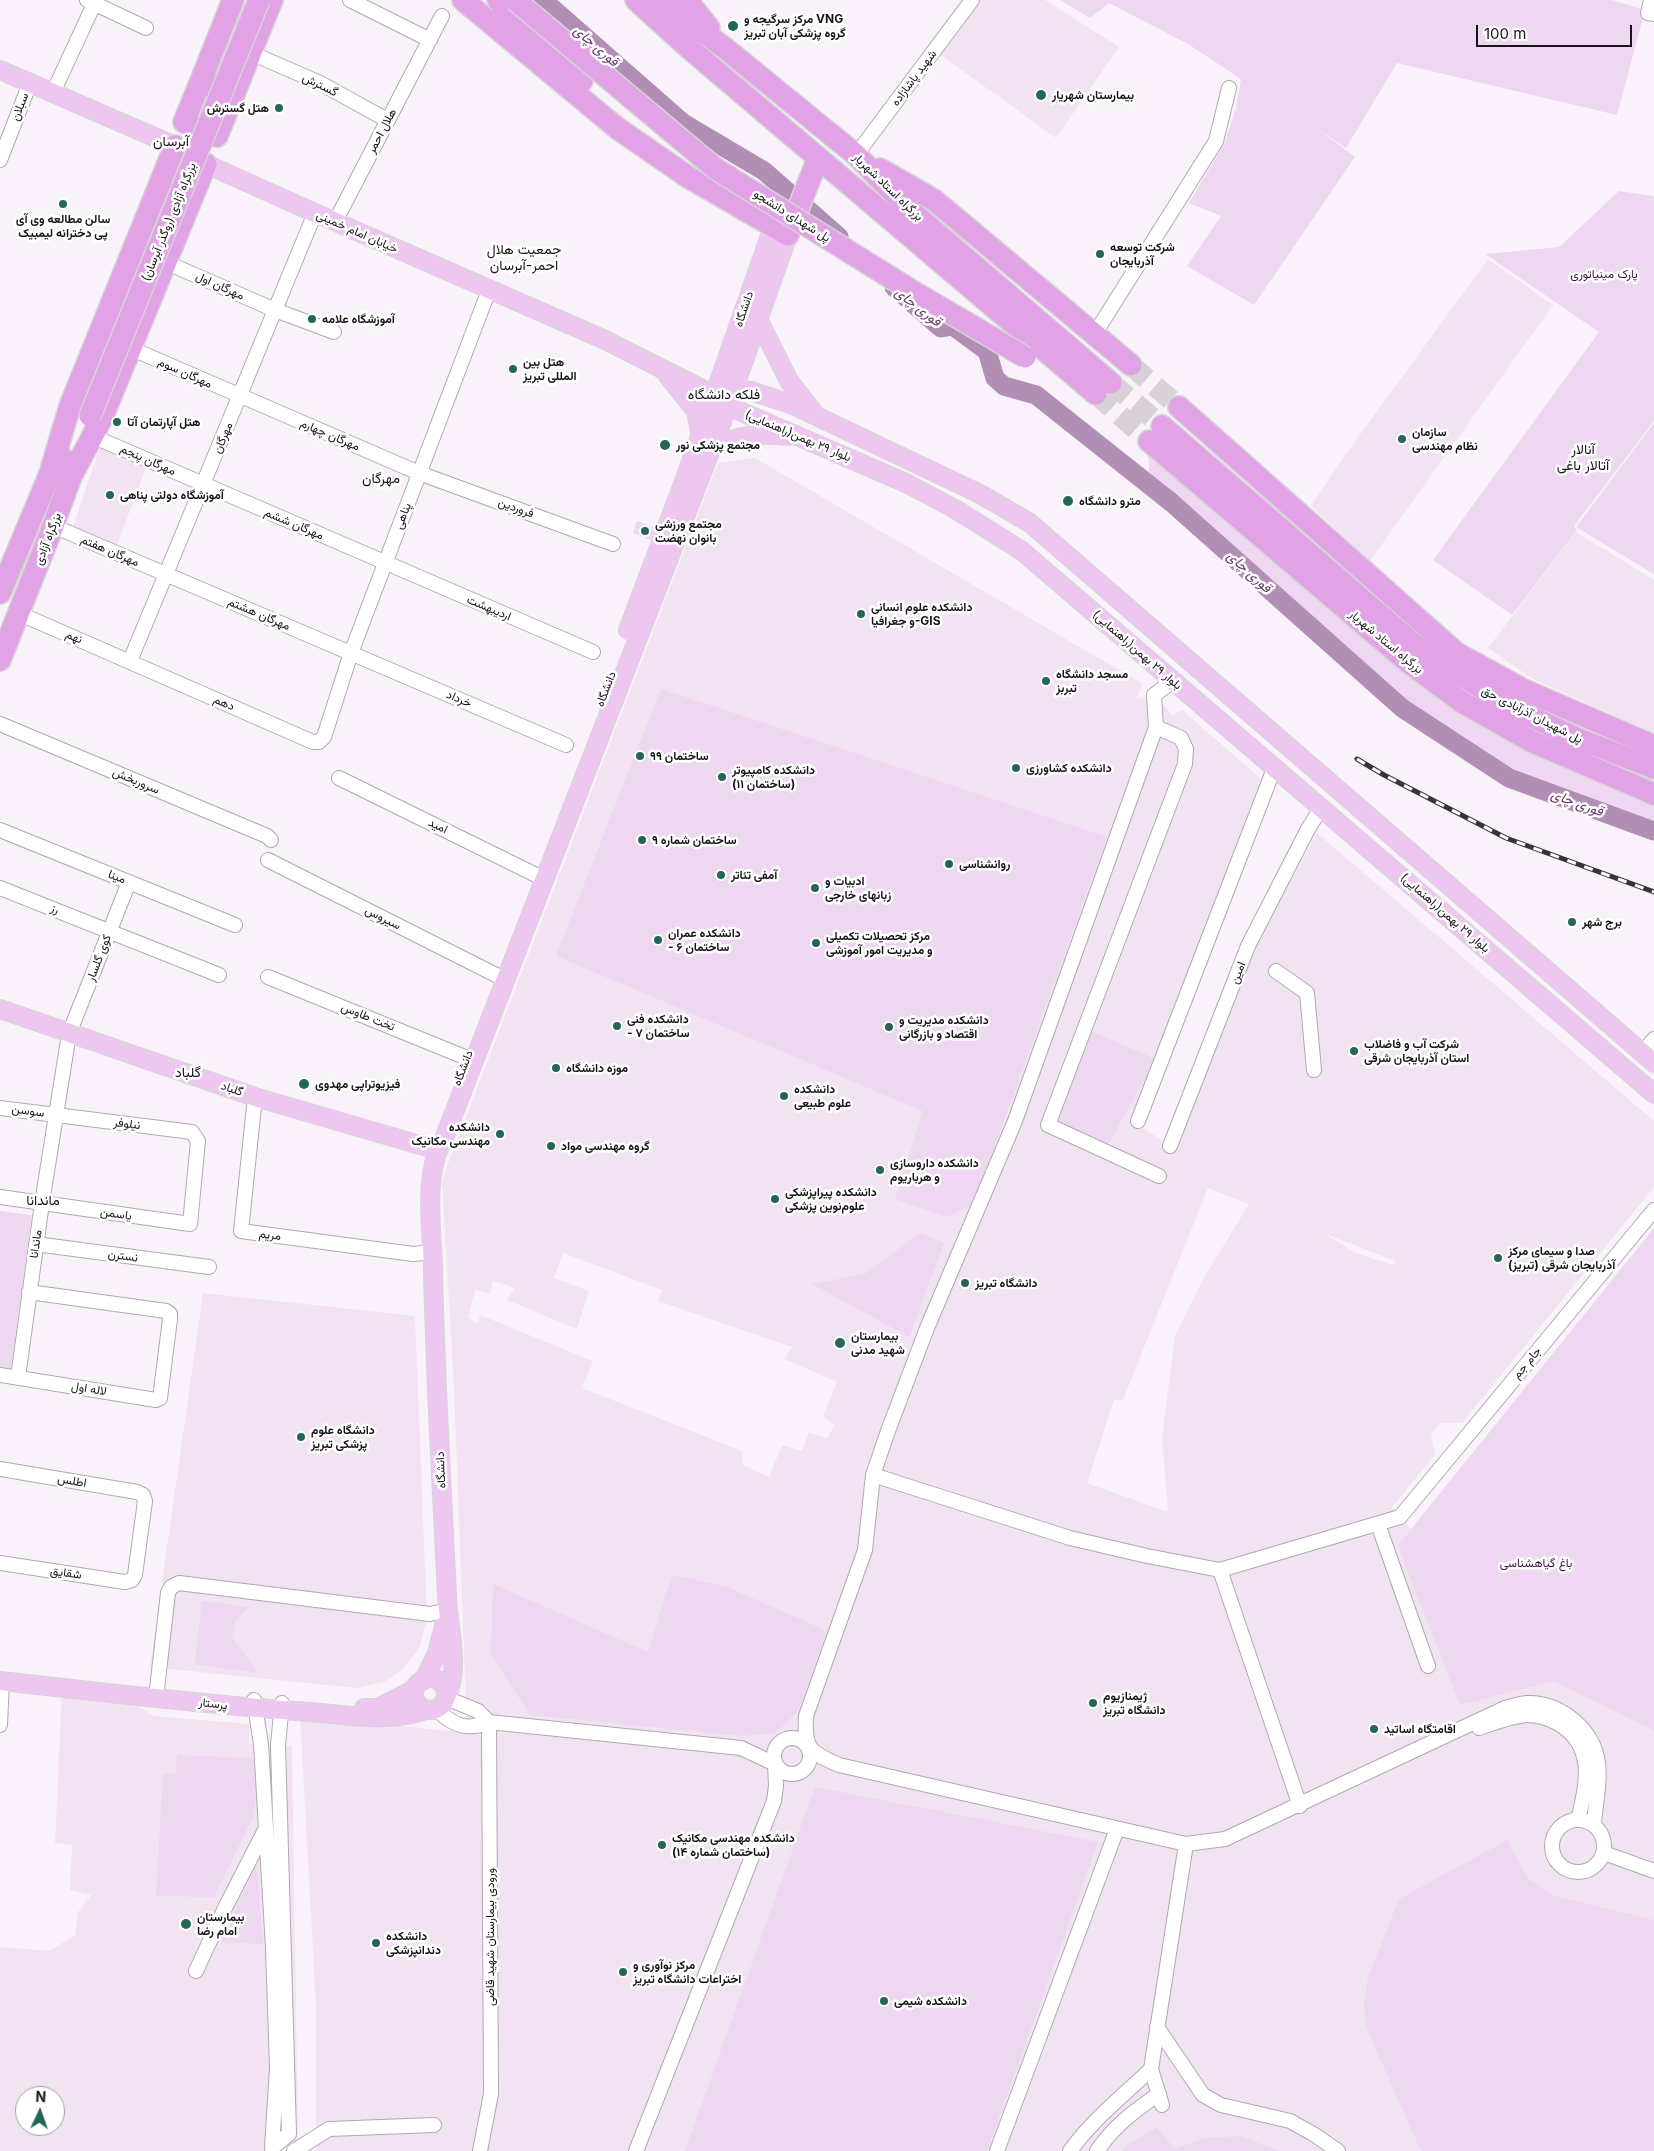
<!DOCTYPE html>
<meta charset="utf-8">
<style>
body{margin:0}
#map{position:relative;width:1654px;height:2151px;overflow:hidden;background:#faf2fa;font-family:Inter,sans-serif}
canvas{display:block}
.north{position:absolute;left:15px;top:2086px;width:50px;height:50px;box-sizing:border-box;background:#fff;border:1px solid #a2a1a2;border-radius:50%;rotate:3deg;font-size:14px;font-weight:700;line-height:20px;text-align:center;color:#171417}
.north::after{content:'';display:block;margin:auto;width:18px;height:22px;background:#236655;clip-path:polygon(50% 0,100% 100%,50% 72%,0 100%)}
.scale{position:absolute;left:1476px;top:25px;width:156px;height:22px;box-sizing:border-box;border:2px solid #171417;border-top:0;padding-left:6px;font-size:15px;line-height:18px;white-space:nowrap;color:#171417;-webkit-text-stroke:4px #fff;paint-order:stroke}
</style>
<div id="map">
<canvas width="1654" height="2151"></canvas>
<div class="north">N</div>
<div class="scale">100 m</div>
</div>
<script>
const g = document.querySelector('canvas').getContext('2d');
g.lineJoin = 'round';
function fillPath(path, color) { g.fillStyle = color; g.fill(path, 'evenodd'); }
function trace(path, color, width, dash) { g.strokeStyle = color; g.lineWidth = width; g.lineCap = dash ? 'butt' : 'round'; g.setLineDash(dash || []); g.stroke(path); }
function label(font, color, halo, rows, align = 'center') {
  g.font = font + ' Inter,Vazirmatn,sans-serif'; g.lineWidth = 5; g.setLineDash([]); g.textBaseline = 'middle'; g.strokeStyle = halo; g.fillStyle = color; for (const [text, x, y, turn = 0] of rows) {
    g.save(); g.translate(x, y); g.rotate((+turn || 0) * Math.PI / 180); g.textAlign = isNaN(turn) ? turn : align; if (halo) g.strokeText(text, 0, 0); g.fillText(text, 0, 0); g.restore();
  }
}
fillPath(new Path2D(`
 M975,0H1045L1119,47L1056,138L938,53Z
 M1488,259L1553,305L1370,561L1311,506L1343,458Z
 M101,445L147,465L117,545L73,526Z
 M755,458L1143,684L1136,699L1154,695L1172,715L1182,710L1261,779L1133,1121L1170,1146L1168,1159L1254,947L1317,833L1654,1121V1187L1462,1423H1440L1431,1434L1435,1455L1392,1507L1411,1529L1654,1228V2151H316V2006L300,1715L467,1733L454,1388L442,1182L449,1161L718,463ZM1208,1188L1249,1204L1202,1281L1175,1336L1162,1438L1168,1512L1087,1483L1114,1400H1123ZM1323,1233L1395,1261L1396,1262L1393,1265L1356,1253ZM563,1253L662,1290L658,1301L792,1347L784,1359L837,1382L823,1416L834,1425L827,1439L809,1432L802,1451L782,1445L769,1477L743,1465L742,1451L582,1388L593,1361L480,1315L478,1323L468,1318L475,1290L490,1294L493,1281L515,1288L507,1300L577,1329L589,1291L554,1278Z
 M1576,532L1654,580V733L1533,679L1488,648Z
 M203,1293L415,1316L427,1619L419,1649L402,1670L384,1682L356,1688L150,1667Z
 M62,1689L121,1695L153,1716L249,1724V1744L292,1746L298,2139L276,2151H0V1947L50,1951L75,1935L78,1912L91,1895L70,1890L72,1845L55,1843ZM25,2096H55V2126H25Z`), '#f1e3f2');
fillPath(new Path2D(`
 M1060,0H1612L1645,10L1617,115L1397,63L1346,148L1315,127L1355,157L1254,305L1187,266L1221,216L1189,203L1225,142L1236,108L1241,79L1188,44L1109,3L1090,18Z
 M1619,191L1654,196V421L1574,526L1577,530L1512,615L1433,560L1599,332L1485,254L1559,247Z
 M1654,423V574L1576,527Z
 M1148,454L1429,689L1654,801V826L1504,770L1407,706L1150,479Z
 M637,521L657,529L653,541L633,533Z
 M661,689L1107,837L974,1203L948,1217L895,1199L923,1111L556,956Z
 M1088,1030L1156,1059L1109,1143L1057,1122Z
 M0,1211L32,1215L11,1370L0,1369Z
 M1654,1228V1730L1553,1681L1460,1705L1398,1546Z
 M920,1233L944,1243L909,1337L812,1284L865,1274Z
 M672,1575L725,1586L827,1631L800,1709L776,1733L741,1736L530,1715L491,1654L493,1584L648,1652Z
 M202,1601L249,1607L236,1620L232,1637L258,1673L195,1664Z
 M177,1755L253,1758L256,1798L252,1819L214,1897L156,1896L163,1773L176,1774Z
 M815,1787L1098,1842L987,2151H685Z
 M1507,1840L1528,1878L1552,1895L1654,1920V2151H1421L1366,2027L1364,2006L1368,1977L1399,1899Z
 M257,1865L263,1944L219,1942Z
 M1157,2128L1175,2149L1204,2138L1240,2136L1280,2151H1122L1130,2143Z`), '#eed7f0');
trace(new Path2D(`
 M543,0L683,123L764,171L839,237
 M894,287L941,328L953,326L987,351L995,378L1004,386L1036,395L1172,503L1402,708L1509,778L1654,831`), '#b18eb4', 19);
trace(new Path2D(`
 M1131,365L1179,407
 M1111,383L1162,426
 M1096,394L1149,441`), '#d8d1d8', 21, [21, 11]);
const minor = new Path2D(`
 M87,0L146,28
 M350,0L430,40
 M1651,0L1648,13L1654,14
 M251,53L320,83L387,120
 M51,92L57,84L96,0
 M856,155L972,0
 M0,160L30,83
 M335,222L442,16
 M165,262L275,310L334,332
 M1094,335L1216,141L1229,88
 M130,348L419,473L613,544
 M92,436L593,652
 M53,526L566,745
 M18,613L313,742H319L324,737L351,653L489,290
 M130,661L315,213
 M1173,681L1154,695L1156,727L1015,1121L927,1328L888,1431L873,1475L865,1550L806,1716C804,1748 809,1752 839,1765L1186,1844L1225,1839L1505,1708C1512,1706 1520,1704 1527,1703C1561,1702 1594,1730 1598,1763C1601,1783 1595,1804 1594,1824
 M0,724L267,836L271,840
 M1156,727L1181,738L1186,749L1185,764L1048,1125L1159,1176
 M339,778L536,875
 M0,830L235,925
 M268,860L498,976
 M0,888L219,975
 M1276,971L1307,993L1314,1070
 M268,977L467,1058
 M1642,1053L1654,1039
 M255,1097L241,1231L413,1254L433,1252
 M0,1108L192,1132L198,1141L190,1224L0,1197
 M1138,1121L1275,766
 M1170,1146L1248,946L1308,829L1321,808
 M36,1244L209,1267
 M0,1375L156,1400L160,1398L170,1319V1314L166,1311L29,1292
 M18,1377L42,1203L69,1034L129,882
 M0,1469L137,1492L143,1495L145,1501L135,1575L132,1580L125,1582L0,1563
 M873,1475L1070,1538L1147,1556L1220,1570L1300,1806
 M1378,1524L1428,1666
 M1220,1570L1400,1517L1654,1210
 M157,1689L168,1593L171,1587L179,1583L430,1614L448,1610
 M446,1698L478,1711L489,1722
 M254,1700L261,1744L273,1948L277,2068L272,2148
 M437,1709C452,1726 468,1731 489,1722L741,1748L775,1764L776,1786L774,1801L636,2151
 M0,1725L2,1681
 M1479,1728C1494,1723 1511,1716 1527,1715C1538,1715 1548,1718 1557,1723C1595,1744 1588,1783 1578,1819
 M774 1756a18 18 0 1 1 36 0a18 18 0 1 1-36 0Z
 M1552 1846a26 26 0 1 1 52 0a26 26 0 1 1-52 0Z
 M1604,1853L1654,1871
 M196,1971L226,1906L266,1828
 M1157,2027L1203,2095L1221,2105L1290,2121L1315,2135L1338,2151
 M1162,2105L1151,2069L1186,1844
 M272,2148L289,2134L278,1745L282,1703
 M294,2151L329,2129L434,2125
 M480,2151L491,2094L489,1722
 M997,2151L1117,1829
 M1070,2151C1093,2119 1123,2096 1151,2069
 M1097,2151C1114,2126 1134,2111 1159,2094`);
const major = new Path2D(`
 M0,70L175,146L206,164L315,213L603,339L714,395L728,406L906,483L955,509L1022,551L1654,1094
 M757,317L789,381L814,413
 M668,376L696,411L700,432
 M724,392L733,389L751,391L793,405L980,494L1030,523L1654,1063
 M711,450C735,434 761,433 789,436
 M628,630L686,476L773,227
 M0,1009L255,1097L437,1150
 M414 1694a16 16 0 1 1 32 0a16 16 0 1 1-32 0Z
 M424,1680L437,1653L444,1626
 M0,1681C103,1692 206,1705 310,1712C348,1715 389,1723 426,1710
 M446,1697C461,1668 448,1627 447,1596C442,1487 435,1377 433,1268C432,1231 423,1173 443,1141L728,406L788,235
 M364,1708H378L415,1689`);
const highway = new Path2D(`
 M463,0L617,128L688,177L788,235L818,158
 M498,0L506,12L582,81
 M636,0L689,48L1096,394
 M659,0L726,49L856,155L912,212L1111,383
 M687,0L709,28
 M204,73L184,122L217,136L272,0
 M205,86L204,73L233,0
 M880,169L934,200L1131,365
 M1179,407L1453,650
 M1162,426L1417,647L1511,707L1576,738L1654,768
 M1149,441L1408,662L1462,702L1531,741L1654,794
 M52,466L70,406L175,146
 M73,473L102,418L206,164
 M0,593L59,452
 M1440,644L1524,690L1654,746
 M0,660L53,526L77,460`);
trace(minor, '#b0a9b1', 16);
trace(major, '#d5d5d5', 20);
trace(highway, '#d5d5d5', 24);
trace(minor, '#fff', 14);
trace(major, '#edc7f0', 18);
trace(highway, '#e1a2e6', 21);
const rail = new Path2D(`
 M1357,759L1384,775L1506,838L1654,892`);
trace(rail, '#373437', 5);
trace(rail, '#fff', 3, [9]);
const highwayBridge = new Path2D(`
 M515,0L716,169L909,289L1025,357
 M90,416L259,0`);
trace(highwayBridge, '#d5d5d5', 24, []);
trace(highwayBridge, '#e1a2e6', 21);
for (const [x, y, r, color] of [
 [733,26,6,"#236655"],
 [1041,95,6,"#236655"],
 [279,108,5,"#236655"],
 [63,204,5,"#236655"],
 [1100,254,5,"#236655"],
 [312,319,5,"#236655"],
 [513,369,5,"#236655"],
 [117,422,5,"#236655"],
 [1402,439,5,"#236655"],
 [665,445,6,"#236655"],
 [110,495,5,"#236655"],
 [1068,501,6,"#236655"],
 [645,531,5,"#236655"],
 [861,614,5,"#236655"],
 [1046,681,5,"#236655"],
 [640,756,5,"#236655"],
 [1016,768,5,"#236655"],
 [722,777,5,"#236655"],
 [642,840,5,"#236655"],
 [949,864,5,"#236655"],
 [721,875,5,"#236655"],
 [815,888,5,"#236655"],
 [1572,922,5,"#236655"],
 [658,940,5,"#236655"],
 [816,943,5,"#236655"],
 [617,1026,5,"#236655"],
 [889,1027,5,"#236655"],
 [1354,1051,5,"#236655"],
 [556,1068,5,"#236655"],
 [304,1084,6,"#236655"],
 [784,1096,5,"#236655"],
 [500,1134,5,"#236655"],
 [551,1146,5,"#236655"],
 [880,1170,5,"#236655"],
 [775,1199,5,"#236655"],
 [1498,1258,5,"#236655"],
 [965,1283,5,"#236655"],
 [840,1343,6,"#236655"],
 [301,1437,5,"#236655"],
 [1093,1703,5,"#236655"],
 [1374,1729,5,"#236655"],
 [662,1845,5,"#236655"],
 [186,1924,6,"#236655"],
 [376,1943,5,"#236655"],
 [623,1972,5,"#236655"],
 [884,2001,5,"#236655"]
]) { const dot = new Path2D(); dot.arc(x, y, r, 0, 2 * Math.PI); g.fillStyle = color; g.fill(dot); trace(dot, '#fff', 2); }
label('bold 12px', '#171417', '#fff', [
 ["مرکز سرگیجه و VNG",744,19],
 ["گروه پزشکی آبان تبریز",744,33],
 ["بیمارستان شهریار",1052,95],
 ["هتل گسترش",269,108,"right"],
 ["سالن مطالعه وی آی",63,219,"center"],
 ["پی دخترانه لیمبیک",63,233,"center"],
 ["شرکت توسعه",1110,247],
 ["آذربایجان",1110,261],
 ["آموزشگاه علامه",322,319],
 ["هتل بین",523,362],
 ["المللی تبریز",523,376],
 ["هتل آپارتمان آتا",127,422],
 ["سازمان",1412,432],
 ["نظام مهندسی",1412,446],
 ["مجتمع پزشکی نور",676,445],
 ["آموزشگاه دولتی پناهی",120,495],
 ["مترو دانشگاه",1079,501],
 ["مجتمع ورزشی",655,524],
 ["بانوان نهضت",655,538],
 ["دانشکده علوم انسانی",871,607],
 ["و جغرافیا-GIS",871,621],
 ["مسجد دانشگاه",1056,674],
 ["تبربز",1056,688],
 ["ساختمان ۹۹",650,756],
 ["دانشکده کشاورزی",1026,768],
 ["دانشکده کامپیوتر",732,770],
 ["(ساختمان ۱۱)",732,784],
 ["ساختمان شماره ۹",652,840],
 ["روانشناسی",959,864],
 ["آمفی تئاتر",731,875],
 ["ادبیات و",825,881],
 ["زبانهای خارجی",825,895],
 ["برج شهر",1582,922],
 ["دانشکده عمران",668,933],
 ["- ساختمان ۶",668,947],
 ["مرکز تحصیلات تکمیلی",826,936],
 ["و مدیریت امور آموزشی",826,950],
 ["دانشکده فنی",627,1019],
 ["- ساختمان ۷",627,1033],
 ["دانشکده مدیریت و",899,1020],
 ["اقتصاد و بازرگانی",899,1034],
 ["شرکت آب و فاضلاب",1364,1044],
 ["استان آذربایجان شرقی",1364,1058],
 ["موزه دانشگاه",566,1068],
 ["فیزیوتراپی مهدوی",315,1084],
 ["دانشکده",794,1089],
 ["علوم طبیعی",794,1103],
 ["دانشکده",490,1127,"right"],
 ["مهندسی مکانیک",490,1141,"right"],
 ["گروه مهندسی مواد",561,1146],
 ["دانشکده داروسازی",890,1163],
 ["و هرباریوم",890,1177],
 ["دانشکده پیراپزشکی",785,1192],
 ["علوم‌نوین پزشکی",785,1206],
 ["صدا و سیمای مرکز",1508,1251],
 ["آذربایجان شرقی (تبریز)",1508,1265],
 ["دانشگاه تبریز",975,1283],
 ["بیمارستان",851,1336],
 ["شهید مدنی",851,1350],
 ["دانشگاه علوم",311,1430],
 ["پزشکی تبریز",311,1444],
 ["ژیمنازیوم",1103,1696],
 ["دانشگاه تبریز",1103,1710],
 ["اقامتگاه اساتید",1384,1729],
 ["دانشکده مهندسی مکانیک",672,1838],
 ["(ساختمان شماره ۱۴)",672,1852],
 ["بیمارستان",197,1917],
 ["امام رضا",197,1931],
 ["دانشکده",386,1936],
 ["دندانپزشکی",386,1950],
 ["مرکز نوآوری و",633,1965],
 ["اختراعات دانشگاه تبریز",633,1979],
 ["دانشکده شیمی",894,2001]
], 'left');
label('12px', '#171417', '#fff', [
 ["شهید پاشازاده",914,78,-53],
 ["گسترش",320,85,26],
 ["سبلان",20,107,-69],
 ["هلال احمر",382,131,-62],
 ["بزرگراه استاد شهریار",888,187,44],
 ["پل شهدای دانشجو",792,216,32],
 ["بزرگراه آزادی (روگذر آبرسان)",169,222,-68],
 ["خیابان امام خمینی",357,232,24],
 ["مهرگان اول",220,286,24],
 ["دانشگاه",744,309,-71],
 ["مهرگان سوم",185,373,24],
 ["مهرگان چهارم",330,435,23],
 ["بلوار ٢٩ بهمن(راهنمایی)",798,436,23],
 ["مهرگان",223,438,-67],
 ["مهرگان پنجم",148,460,24],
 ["فروردین",516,508,20],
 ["پناهی",403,516,-69],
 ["مهرگان ششم",294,524,23],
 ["بزرگراه آزادی",48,539,-69],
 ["مهرگان هفتم",110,551,23],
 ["اردیبهشت",489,608,23],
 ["مهرگان هشتم",259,614,23],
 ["نهم",74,637,23],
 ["بزرگراه استاد شهریار",1386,642,40],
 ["بلوار ٢٩ بهمن(راهنمایی)",1137,650,41],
 ["دانشگاه",606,689,-69],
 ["خرداد",459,699,23],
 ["دهم",224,703,24],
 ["پل شهیدان آذرآبادی حق",1532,715,27],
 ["سروربخش",136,781,23],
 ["امید",438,826,26],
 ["مینا",117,877,22],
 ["رز",55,909,22],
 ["بلوار ٢٩ بهمن(راهنمایی)",1445,913,41],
 ["سیروس",383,918,27],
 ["کوی گلسار",99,958,-69],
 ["امین",1238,973,-69],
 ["تخت طاوس",368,1017,22],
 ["دانشگاه",463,1068,-69],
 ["گلباد",232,1089,19],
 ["سوسن",28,1111,8],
 ["نیلوفر",127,1124,7],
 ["یاسمن",116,1214,8],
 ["مریم",270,1235,7],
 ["ماندانا",36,1244,-82],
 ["نسترن",123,1256,8],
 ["جام جم",1527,1363,-50],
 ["لاله اول",89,1389,9],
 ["دانشگاه",441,1470,-93],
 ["اطلس",72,1481,10],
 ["شقایق",66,1573,8],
 ["پرستار",213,1704,6],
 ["ورودی بیمارستان شهید قاضی",490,1937,-90]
]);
label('12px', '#3f1343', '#fff', [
 ["پارک مینیاتوری",1604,274],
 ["باغ گیاهشناسی",1536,1563]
]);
label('italic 14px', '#633667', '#fff', [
 ["قوری چای",596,46,41],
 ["قوری چای",918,307,38],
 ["قوری چای",1249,572,42],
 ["قوری چای",1577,803,20]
]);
label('14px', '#171417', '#fff', [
 ["آبرسان",171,142],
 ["جمعیت هلال",524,250],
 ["احمر-آبرسان",524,266],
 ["فلکه دانشگاه",724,395],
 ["آنالار",1583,450],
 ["آتالار باغی",1583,466],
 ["مهرگان",381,479],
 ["گلباد",188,1073],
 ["ماندانا",43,1201]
]);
</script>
